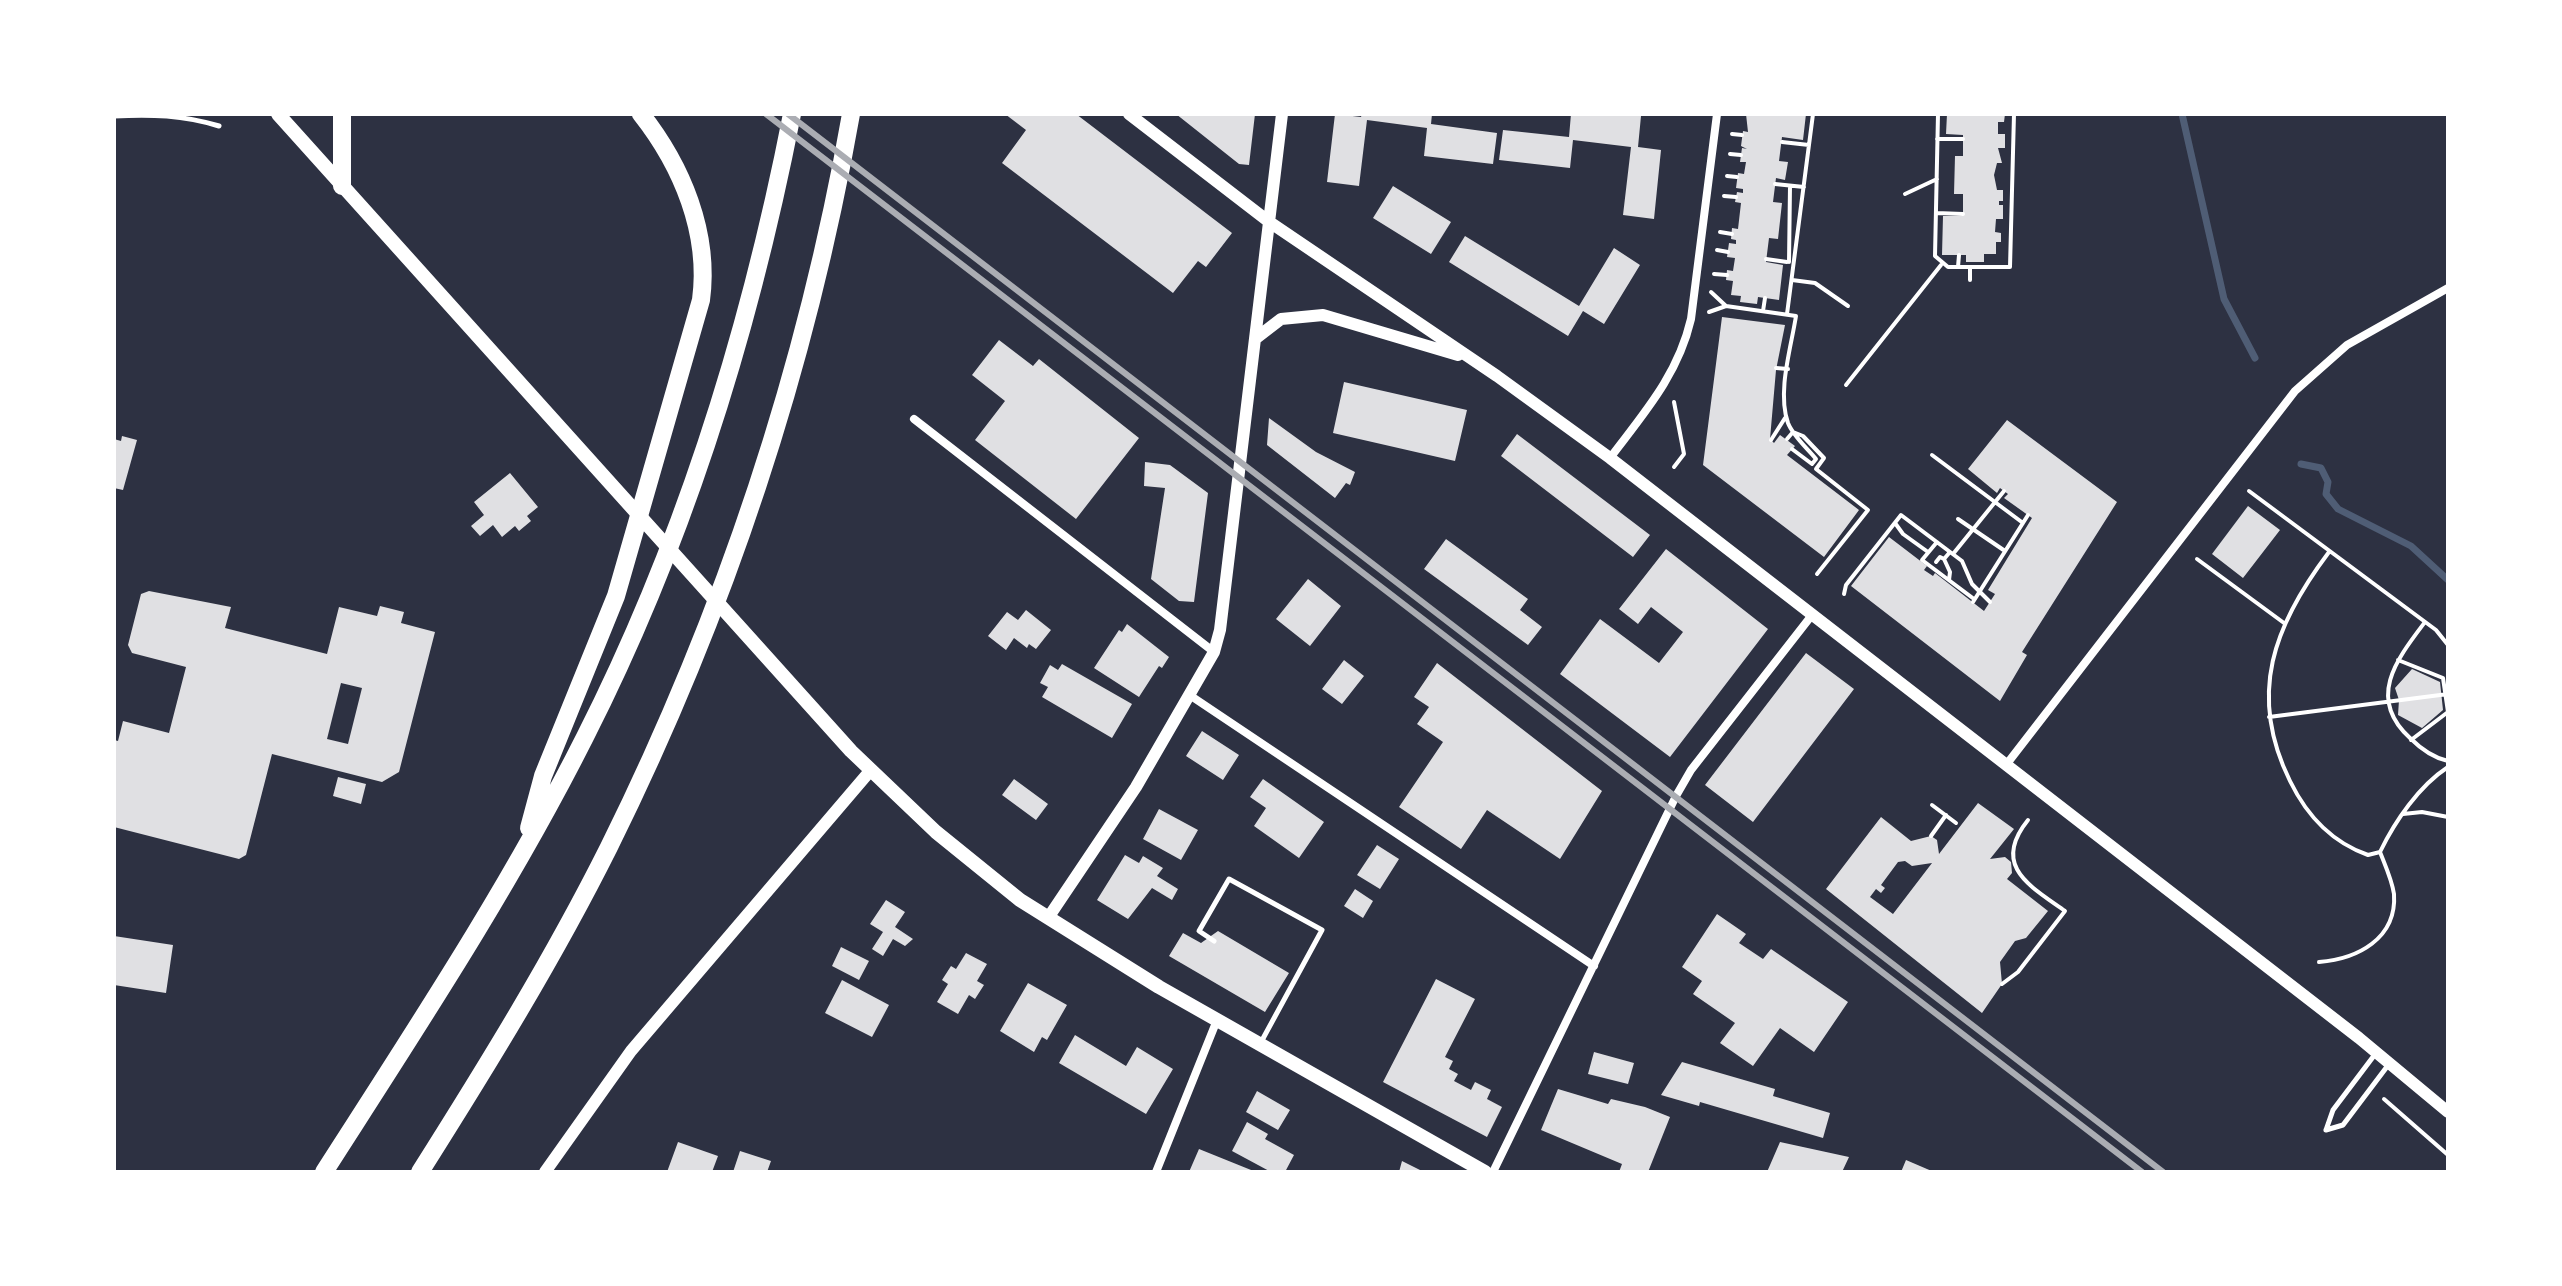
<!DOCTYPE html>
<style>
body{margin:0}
#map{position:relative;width:2562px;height:1286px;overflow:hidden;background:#2d3142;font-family:Quicksand,sans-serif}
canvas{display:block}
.frame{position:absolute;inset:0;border:116px solid #fff;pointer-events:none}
</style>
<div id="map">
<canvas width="2562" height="1286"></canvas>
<div class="frame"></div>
</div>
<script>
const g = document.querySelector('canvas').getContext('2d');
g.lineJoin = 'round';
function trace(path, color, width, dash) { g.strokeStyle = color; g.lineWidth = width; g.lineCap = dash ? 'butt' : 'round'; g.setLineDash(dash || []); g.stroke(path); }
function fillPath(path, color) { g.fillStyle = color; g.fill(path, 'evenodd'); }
trace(new Path2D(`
 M2182,114L2224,299L2255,358
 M2301,464L2321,468L2328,482L2326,494L2338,509L2411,546L2448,580`), '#4f5d75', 7);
fillPath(new Path2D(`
 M1005,114H1076L1232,233L1206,267L1198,261L1173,293L1002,163L1026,130Z
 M1176,114H1255L1249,165L1239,164Z
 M1335,114L1361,117L1362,114H1432L1431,124L1497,133L1493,164L1424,156L1427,128L1367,120L1359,186L1327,182Z
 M1571,114L1641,116L1638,147L1661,150L1654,219L1623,215L1631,147L1573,140L1570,168L1499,160L1503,130L1569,137Z
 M1746,114H1806L1803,140L1782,137L1779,161L1788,162L1785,180L1776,178L1773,202L1782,203L1778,239L1769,238L1766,262L1783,265L1779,300L1758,297L1757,304L1740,302L1741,296L1731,295L1733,281L1726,280L1727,270L1733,271L1735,258L1727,257L1729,243L1736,244V240L1731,239L1732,228L1738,229L1741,203L1735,202L1737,192L1743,193V189L1736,188L1738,173L1744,174L1746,162H1740L1742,148L1747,149L1741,146L1743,131L1748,132Z
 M1947,114H2005L2004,122H1998V134H2005V148H1998L2002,163H1997L1994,175L1997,190H2003V201H1999V205H2003V219H1996L1995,232L2001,233V242H1996V254H1984V262H1966V255H1942L1943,216H1963V194H1954L1955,156H1963V135L1946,134Z
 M1393,186L1451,222L1431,254L1373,218Z
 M1465,236L1579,306L1614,248L1640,265L1604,324L1583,311L1568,336L1449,262Z
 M1722,317L1785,325L1776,370L1770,439L1774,443L1780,435L1795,446L1787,455L1859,510L1824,557L1703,465Z
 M999,340L1033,366L1039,359L1139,438L1076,519L975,440L1005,401L972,375Z
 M1344,382L1467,410L1455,461L1333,433Z
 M1269,418L1316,452L1355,472L1350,485L1346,483L1335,498L1267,445Z
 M2007,420L2117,502L2022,652L2027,655L2000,701L1851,586L1889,537L1927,566L1924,570L1933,576L1935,573L1984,611L1995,594L1988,590L2032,518L2004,498L2008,494L2000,488L1997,493L1968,469Z
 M1517,434L1650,535L1633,557L1501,456Z
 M122,436L137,440L123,490L114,488V439L121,441Z
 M1145,462L1170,465L1208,493L1194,602L1179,601L1151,579L1165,488L1144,486Z
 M510,473L538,507L527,516L531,521L519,531L515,526L502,537L493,525L480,536L471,526L484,515L474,502Z
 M2248,506L2280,530L2243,578L2212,554Z
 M1446,539L1528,599L1520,610L1542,627L1528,645L1424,569Z
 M1666,549L1768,629L1670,757L1560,674L1600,619L1659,663L1683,632L1651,607L1638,624L1619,609Z
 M1308,579L1341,606L1310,646L1276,619Z
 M149,591L231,607L225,628L327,654L339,607L377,616L380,606L404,612L401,623L435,632L399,772L382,782L272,754L246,855L239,859L114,827V740L118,741L123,721L169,733L186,667L132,653L128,645L141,594ZM341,683L362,688L348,744L327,739Z
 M1026,610L1051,630L1036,649L1029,644L1027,648L1014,638L1006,650L988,636L1007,612L1018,620Z
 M1127,624L1169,657L1162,668L1159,666L1139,697L1094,668L1119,630L1122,632Z
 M1806,653L1854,689L1753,822L1705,785Z
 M1344,660L1364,676L1342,704L1322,689Z
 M1437,663L1602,791L1560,859L1487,810L1461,849L1399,807L1443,742L1417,724L1429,707L1414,697Z
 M1062,664L1132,704L1112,738L1042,697L1048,687L1040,683L1050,665L1058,670Z
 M2412,669L2440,682L2443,710L2422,728L2398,715L2399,700L2395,688Z
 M1202,731L1239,755L1223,780L1186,756Z
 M338,777L366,784L361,804L333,796Z
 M1014,779L1048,804L1036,820L1002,795Z
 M1263,779L1324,822L1299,858L1254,826L1266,808L1250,797Z
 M1978,803L2014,829L1990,859L2005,857L2011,862L2012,873L2007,879L2048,911L2026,938L2015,941L2000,962L2002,984L1982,1013L1826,889L1881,817L1911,841L1931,836L1937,840L1939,854ZM1905,861L1912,866L1932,863L1893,914L1870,897L1876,889L1881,893L1885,888L1881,885L1898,862Z
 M1159,809L1198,830L1181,860L1143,839Z
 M1377,845L1399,859L1380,889L1357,875Z
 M1125,855L1139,863L1143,856L1163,868L1157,876L1178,889L1172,900L1152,888L1128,919L1097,900Z
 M1355,889L1373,901L1363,918L1344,906Z
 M886,900L905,912L895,927L913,939L905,946L893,939L883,956L872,949L883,932L870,924Z
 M1717,914L1746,934L1739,943L1763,959L1771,949L1848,1002L1814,1052L1780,1028L1753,1066L1720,1043L1735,1023L1693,994L1702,981L1682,967Z
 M1218,931L1289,973L1265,1012L1169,956L1183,933L1201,943Z
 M114,936L173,945L166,993L114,985Z
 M841,947L869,961L859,980L832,966Z
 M966,953L987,964L977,981L984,985L975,999L969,995L958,1014L937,1002L948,984L942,980L951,966L956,969Z
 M1436,979L1475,999L1445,1057L1453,1061L1449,1069L1458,1074L1454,1081L1471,1090L1475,1082L1491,1090L1487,1099L1502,1107L1487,1137L1383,1082Z
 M842,980L889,1005L872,1037L825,1013Z
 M1028,983L1067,1005L1047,1040L1042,1037L1034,1052L1000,1031Z
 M1075,1035L1126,1066L1137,1047L1173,1069L1146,1114L1059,1063Z
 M1594,1052L1634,1063L1628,1084L1588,1074Z
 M1682,1062L1775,1089L1773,1096L1830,1113L1823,1138L1700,1102L1699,1106L1661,1095Z
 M1558,1089L1608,1104L1611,1099L1645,1107L1670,1117L1648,1172H1619L1622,1164L1541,1130Z
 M1257,1091L1290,1110L1278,1130L1246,1112Z
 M1247,1122L1268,1134L1265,1139L1294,1155L1285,1172H1271L1232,1151Z
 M678,1142L718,1156L712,1172H667Z
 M1780,1142L1849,1157L1842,1172H1767Z
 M1199,1149L1256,1172H1189Z
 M740,1151L771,1161L767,1172H733Z
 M1906,1160L1934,1172H1901Z
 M1402,1161L1424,1172H1399Z`), '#e0e0e3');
trace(new Path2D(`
 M1938,114L1935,256L1948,267H2010L2014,114
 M1732,134L1742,135
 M1937,139H1963
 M1782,142L1809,145
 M1730,154L1741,155
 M1727,176L1737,177
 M1775,184L1804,187
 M1905,194L1937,179
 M1724,196L1736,197
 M1936,213L1963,214
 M1720,232L1732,234
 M1717,250L1728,252
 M1766,259L1787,262
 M1789,262L1790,186
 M1958,267L1959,255
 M1970,267V280
 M1714,274L1727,275
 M1792,280L1815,283L1848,306
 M1711,292L1726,306
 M1763,311L1765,298
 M1709,312L1726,306L1796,316C1791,348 1777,392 1788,423C1793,436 1807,448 1816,459L1812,464L1792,449
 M1787,314L1813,114
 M1776,368L1788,369
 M1846,385L1941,265
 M1674,402L1684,454L1674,467
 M1787,439L1793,432L1803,436L1824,458L1816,469L1868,510L1817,574
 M1771,440L1785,418
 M1932,455L2023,523
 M2249,491L2436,630L2448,645
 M1958,519L2005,551
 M1895,523L1903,534L1928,552
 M1937,542L1922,560L1974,599
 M1953,554L2004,491
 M2197,559L2284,623
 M1936,562L1940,557L1944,559
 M1949,580L1950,572L1944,559L1950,552
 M1844,594L1846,585L1901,515L1962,561L1972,584L1990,602
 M1973,602L2028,515
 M2425,622C2397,659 2366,698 2410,738C2420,748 2434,758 2448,761
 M2398,660L2443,678L2448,712L2411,740
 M2269,717L2448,694
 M1932,805L1956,823
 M2403,814L2422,812L2448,817
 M1931,836L1946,815
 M2380,852C2395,821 2419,786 2448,767
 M2319,962C2357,959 2397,939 2394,894C2392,880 2385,865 2380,852L2368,855C2331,842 2307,816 2290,781C2247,694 2274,625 2329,552
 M2002,984L2018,972L2065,911C2030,886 1991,866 2028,820
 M2384,1099L2448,1155`), '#fff', 4);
trace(new Path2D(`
 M114,116C151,114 183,115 219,126
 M1214,941L1199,931L1229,879L1322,930L1260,1044
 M2326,1130L2343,1125L2389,1064
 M2326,1130L2333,1110L2376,1053`), '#fff', 5);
trace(new Path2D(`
 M914,419L1214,652
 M1610,458C1644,413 1678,375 1691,319L1717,114
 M1191,696L1594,966
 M2006,765L2295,391L2347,345L2448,288
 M1156,1172L1217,1020
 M1493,1172L1676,796L1691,770L1812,615`), '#fff', 8);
trace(new Path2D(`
 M1129,114L1268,221L1497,376L1610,458L2359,1038L2448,1112
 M1255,339L1281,319L1323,315L1458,355
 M1048,918L1136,787L1214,652L1220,630L1282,114
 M545,1172L631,1051L870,771`), '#fff', 12);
trace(new Path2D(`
 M278,114L851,751L936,832L1020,900L1159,987L1485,1172`), '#fff', 14);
trace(new Path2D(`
 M342,186V114
 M529,828L543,776L616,596L701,300C710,233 682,166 641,114
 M324,1172C415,1030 509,888 585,737C684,542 750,329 792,114
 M420,1172C487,1066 553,959 609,847C724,615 806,369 851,114`), '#fff', 18);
trace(new Path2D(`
 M766,114L2142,1172
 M788,114L2163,1172`), '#abadb3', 6);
</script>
